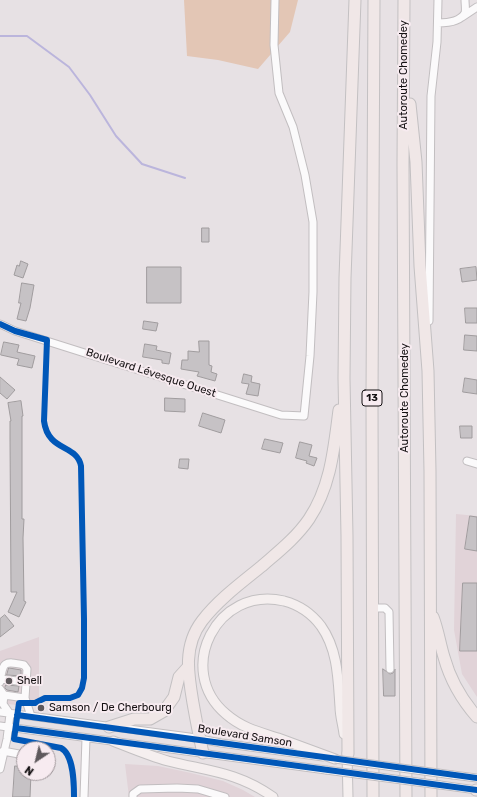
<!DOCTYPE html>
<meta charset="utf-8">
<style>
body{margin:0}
#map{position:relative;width:477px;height:797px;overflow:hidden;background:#e7e1e4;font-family:Rubik,sans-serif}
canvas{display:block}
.north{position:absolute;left:16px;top:741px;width:40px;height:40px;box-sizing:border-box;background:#f7ebf0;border:1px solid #9c9397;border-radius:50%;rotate:215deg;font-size:11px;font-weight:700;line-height:16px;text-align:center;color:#141012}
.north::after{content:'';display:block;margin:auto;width:14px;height:18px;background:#5e595c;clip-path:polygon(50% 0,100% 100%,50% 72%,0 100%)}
</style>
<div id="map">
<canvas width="477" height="797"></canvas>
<div class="north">N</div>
</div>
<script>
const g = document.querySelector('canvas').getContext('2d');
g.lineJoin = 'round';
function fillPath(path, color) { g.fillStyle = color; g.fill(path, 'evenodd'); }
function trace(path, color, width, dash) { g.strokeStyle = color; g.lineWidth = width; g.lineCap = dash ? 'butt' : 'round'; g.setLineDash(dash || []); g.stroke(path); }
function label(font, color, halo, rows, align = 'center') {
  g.font = font + ' Rubik,sans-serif'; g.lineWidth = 4; g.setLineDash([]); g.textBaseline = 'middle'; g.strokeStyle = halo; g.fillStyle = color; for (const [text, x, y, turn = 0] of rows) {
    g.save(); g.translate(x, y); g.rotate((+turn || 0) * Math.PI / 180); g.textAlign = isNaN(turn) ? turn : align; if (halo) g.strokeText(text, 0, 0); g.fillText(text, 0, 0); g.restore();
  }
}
fillPath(new Path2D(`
 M456,514L477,516V697L462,674L454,630Z
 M39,637V699L34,702L19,701L16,705L0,703V651Z
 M125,764L158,766L191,773L223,781L243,790L255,797H129Z`), '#e1d3d8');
fillPath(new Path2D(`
 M184,0H298L290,32L258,69L218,60L187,56Z`), '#e3c6b5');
trace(new Path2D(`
 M0,36H27L69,67L90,95L116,136L142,164L185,178`), '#bbb5dc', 2);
const building = new Path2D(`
 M202,228H209V242H202Z
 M21,261L28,264L23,278L14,275L17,265L19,266Z
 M147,267H181V303H147Z
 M476,267L477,280L462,282L460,269Z
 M22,283L34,285L30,308L26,321L17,319L21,303H19Z
 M465,308H477V323H466Z
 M144,321L158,323L156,331L143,329Z
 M465,335L477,336V351L464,350Z
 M199,341H209V365L212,366L211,372L217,374L215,381L197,376L199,372L181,369L182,360H188V351L199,352Z
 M4,342L19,345L17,352L35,356L32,368L17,365L19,359L1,355Z
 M145,344L157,346L156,350L171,353L169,364L162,363V360L143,357Z
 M244,374L252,376L251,382L260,384L258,396L246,394L249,384L242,383Z
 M0,377L15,390L7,399L0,393Z
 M465,378L477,380V394L463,392Z
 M165,398L185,399V412L165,411Z
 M21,401L23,416H22V519H24L23,538L24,601L26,602L19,617L8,612L17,592H11L10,438V421H11L8,403Z
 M203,413L225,420L221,433L199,426Z
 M460,426H472V438H461Z
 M265,439L283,443L280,453L262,449Z
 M300,442L312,445L309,456L317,458L314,466L306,463L307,461L296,458Z
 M180,459H189L188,469L179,468Z
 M470,516L477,517V551L465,549Z
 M463,583H477V651H460Z
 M5,615L14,626L0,637V619Z
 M9,668L21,670V676L7,675Z
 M383,669L390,674L393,673L395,669V696H384Z
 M6,685L19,686L18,692L7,690L5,688Z
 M15,766L24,767V773H31L30,797H13Z`);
fillPath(building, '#c6c2c5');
trace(building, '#a09c9e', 1);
const minor = new Path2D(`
 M462,17L477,7
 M438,23C446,23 460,22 465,13C466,10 465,4 465,0
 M429,321L431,96L437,42L438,0
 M0,324L15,331L281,415L304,416L310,356L313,292V222L305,175L293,127L279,93L274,45L275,0
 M467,461L477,464
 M372,608H385L389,612L390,669
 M0,679L26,682
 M0,682C3,663 3,660 24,665L27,669L25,698
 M0,689L4,695L25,698L31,716
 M0,695H4L3,704L10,714
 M0,712L189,737L221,743L323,757
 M0,726L326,770
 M3,751L24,755
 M0,769L7,739L10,714
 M453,775L477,778
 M440,785L477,790
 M84,797L86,738
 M133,797V794L140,789L177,788L198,789L225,797`);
const major = new Path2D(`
 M113,741C131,748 150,756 168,761C208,771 238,772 273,797
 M347,753L348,797
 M335,759C316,752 297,745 278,738C259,732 242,728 226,714C174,670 217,585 284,601C299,605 312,614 321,626C338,650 338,679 340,707C340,716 343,725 344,734`);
const highway = new Path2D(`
 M404,0L403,164L406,797
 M410,104L416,162L420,266L428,371L430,471L431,797
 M433,617C438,630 440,644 444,657C450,679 462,700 477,717
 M109,727L134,719H150L164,711L174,697L179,677L188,667
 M203,753C199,736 196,720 193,703C188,674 183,646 202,621C218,600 241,583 262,566C278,552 296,538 309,519C331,486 334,448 339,410
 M348,754L347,536L344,378L345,278L355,0
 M476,790H477
 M373,797L372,399L374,0`);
trace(minor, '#c2bec0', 9);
trace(major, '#c3c0c2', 11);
trace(highway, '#c3c0c2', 13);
trace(minor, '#fbfafb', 7);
trace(major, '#f5efef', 9);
trace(highway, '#f0e7e7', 11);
const minorBridge = new Path2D(`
 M335,759L453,775
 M326,770L440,785`);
trace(minorBridge, '#c2bec0', 9, []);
trace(minorBridge, '#fbfafb', 7);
trace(new Path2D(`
 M0,324L15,331L47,340L44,421C48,452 77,444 81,466L84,619V678L82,688L78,695L70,698H45L35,703H19L14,739L61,748C74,755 74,784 74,797
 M17,715L477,778
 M16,728L477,790`), '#0057b8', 6);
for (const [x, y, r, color] of [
 [9,681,4,"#5e595c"],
 [41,708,4,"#5e595c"]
]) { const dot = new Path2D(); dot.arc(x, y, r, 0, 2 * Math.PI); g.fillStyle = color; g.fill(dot); trace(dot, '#f7ebf0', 1.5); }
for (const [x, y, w] of [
 [372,398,20]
]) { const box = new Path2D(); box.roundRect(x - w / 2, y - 8, w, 16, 3); g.fillStyle = '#f7ebf0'; g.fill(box); trace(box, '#141012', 1); }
label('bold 10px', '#141012', null, [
 ["13",372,398]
]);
label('11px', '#141012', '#f7ebf0', [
 ["Autoroute Chomedey",404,75,-90],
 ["Boulevard Lévesque Ouest",151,373,18],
 ["Autoroute Chomedey",405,398,-90],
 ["Boulevard Samson",245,736,9]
]);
label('11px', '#141012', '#f7ebf0', [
 ["Shell",17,681],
 ["Samson / De Cherbourg",49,708]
], 'left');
</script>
